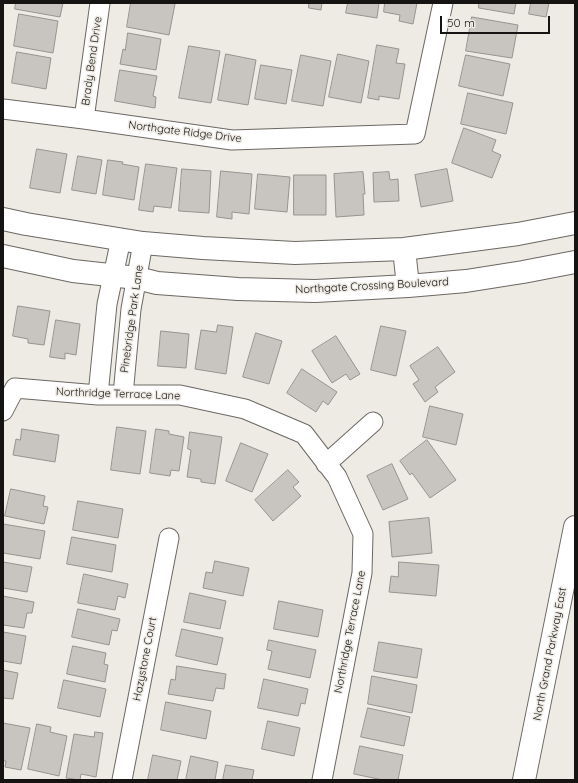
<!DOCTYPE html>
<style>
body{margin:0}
#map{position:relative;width:578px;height:783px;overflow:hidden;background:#eeeae4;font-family:Quicksand,sans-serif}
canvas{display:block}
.frame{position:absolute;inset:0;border:4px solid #151412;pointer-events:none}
.scale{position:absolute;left:440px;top:16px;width:110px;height:18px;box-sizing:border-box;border:2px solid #151412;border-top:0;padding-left:5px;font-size:12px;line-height:14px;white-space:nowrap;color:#151412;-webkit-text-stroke:3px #eeeae4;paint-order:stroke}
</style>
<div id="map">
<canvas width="578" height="783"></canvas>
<div class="frame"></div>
<div class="scale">50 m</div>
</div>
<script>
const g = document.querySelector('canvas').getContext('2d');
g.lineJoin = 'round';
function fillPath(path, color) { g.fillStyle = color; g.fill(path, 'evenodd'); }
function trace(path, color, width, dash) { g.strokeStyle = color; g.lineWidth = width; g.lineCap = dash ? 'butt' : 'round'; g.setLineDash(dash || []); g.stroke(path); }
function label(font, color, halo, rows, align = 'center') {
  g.font = font + ' Quicksand,sans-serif'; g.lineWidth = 3; g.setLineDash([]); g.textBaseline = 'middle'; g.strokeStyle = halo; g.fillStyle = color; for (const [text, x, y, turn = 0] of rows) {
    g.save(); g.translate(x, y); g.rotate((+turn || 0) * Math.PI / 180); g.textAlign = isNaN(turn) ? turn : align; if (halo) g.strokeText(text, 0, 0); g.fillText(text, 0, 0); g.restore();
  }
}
const building = new Path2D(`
 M16,3H63L60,17L15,9Z
 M131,3H171L175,4L169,35L127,27Z
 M309,3H322L321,10L309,8Z
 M348,3H379L377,18L346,13Z
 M385,3H417L413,24L399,21L400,15L384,12Z
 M479,3H516L514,14L479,8Z
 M531,3H549L546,17L529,14Z
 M19,14L58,21L53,53L14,46Z
 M472,17L518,25L512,58L466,51Z
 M128,33L161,39L156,70L120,64L123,49L125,50Z
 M377,45L399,49L396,63L405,64L399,99L379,96V100L368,98Z
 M189,46L220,51L211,103L179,98Z
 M17,52L51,58L46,89L12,83Z
 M226,54L256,60L248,105L218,100Z
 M338,54L369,61L361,103L329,97Z
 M301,55L331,61L323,106L292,101Z
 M466,55L510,64L503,96L459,86Z
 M261,65L292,70L286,104L255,99Z
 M120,70L157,76L153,96L156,97L155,108L115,101Z
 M468,93L513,103L506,134L461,124Z
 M464,128L496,140L492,151L501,155L492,178L452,163Z
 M37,149L67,154L60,193L30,188Z
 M78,156L102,160L96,194L72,190Z
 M108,160L123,162L122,164L139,167L134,200L103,195Z
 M146,164L177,168L171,208L154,206L153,212L139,210Z
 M182,169L211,171L209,213L179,211Z
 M447,169L453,201L421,207L415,175Z
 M221,171L252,174L249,214L232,212V219L217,217Z
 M363,172L365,194H363L364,215L336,217L334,174Z
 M389,172L390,180L398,179L399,201L374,202L373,173Z
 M258,174L290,177L287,212L255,209Z
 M294,175H326V215H294Z
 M18,306L50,311L44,345L28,343V339L13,336Z
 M56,320L80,324L76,355L65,353V359L50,357Z
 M218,325L233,327L226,374L195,369L201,330L216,332Z
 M381,326L406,331L396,376L371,370Z
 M161,331L189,334L186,368L158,366Z
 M256,333L282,341L269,384L243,377Z
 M336,336L360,374L350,380L346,374L332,383L312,351Z
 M438,347L455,372L435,387L438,392L425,402L413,384L419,380L410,366Z
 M302,369L337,392L328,405L323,401L316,412L287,393Z
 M430,406L463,414L456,445L423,437Z
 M117,427L146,431L140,474L111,470Z
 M22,429L59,435L55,462L13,455L16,439L20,440Z
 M156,429L169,431V434L184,437L179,471L171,470L170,476L150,473Z
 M190,432L222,437L215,484L201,482V479L187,477L191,450L188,449Z
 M427,440L456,480L430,498L412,473L410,475L400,461Z
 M241,443L268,454L252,492L226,481Z
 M392,464L408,499L383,510L367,476Z
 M288,470L299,482L293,487L301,496L273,521L255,500Z
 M11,489L45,496L43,506L48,507L44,524L5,516Z
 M78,501L123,509L118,538L73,530Z
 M429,518L432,553L392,557L389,522Z
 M3,524L45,531L40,559L3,553Z
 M72,537L116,545L112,572L67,564Z
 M215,561L249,568L243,596L203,588L206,572L212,573Z
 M3,562L32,567L27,592L3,588Z
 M399,562L439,565L436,596L389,592L391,576L398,577Z
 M84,574L128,584L125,598L118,596L115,610L78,603Z
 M190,593L226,601L220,629L184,622Z
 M3,596L34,602L32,613H27L24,628L3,625Z
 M279,601L323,610L318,637L274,629Z
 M78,609L120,619L117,631L112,630L109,645L72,637Z
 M182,629L223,638L217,665L176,656Z
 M3,632L26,636L21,664L3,661Z
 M269,640L316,650L310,678L268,669L272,651L267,650Z
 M379,642L422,649L417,678L374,671Z
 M73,646L106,653L104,664L108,665L105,682L67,674Z
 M177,666L226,674L224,689L216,688L213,701L168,694L171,679L175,680Z
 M3,670L18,673L13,699L3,698Z
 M372,676L417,685L412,713L368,704Z
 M264,679L308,689L305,704L301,703L298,716L258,708Z
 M64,680L106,689L100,717L58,708Z
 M166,702L211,711L206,739L161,730Z
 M368,708L410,717L404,746L361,737Z
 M268,721L300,728L294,756L262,749Z
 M3,723L30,728L21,770L5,767L6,761H3Z
 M37,724L51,727L50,732L67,736L59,776L28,769Z
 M95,732L103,733L96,777L81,774L80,780L66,778L74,734L94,737Z
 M360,746L403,755L398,780H383L354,774Z
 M153,755L181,761L177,780H148Z
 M191,756L218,762L215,780H186Z
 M226,765L254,770L252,780H223Z`);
fillPath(building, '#c8c4bf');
trace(building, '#97938d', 1);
const minor = new Path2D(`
 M3,109L84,119L232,140L415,134L443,3
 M84,119L100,3
 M98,395L107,304L121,239
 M123,395L131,309L143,243
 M3,411L15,388L98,395H180L245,409L304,434L337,477L363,534L362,573L322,780
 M326,464L373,422
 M122,780L169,538`);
const major = new Path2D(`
 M3,219L26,224L143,243L203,248L295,253L404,249L518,234L575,223
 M404,249L408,286
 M3,256L73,271L137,278L157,283L238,289L315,291L408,286L466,281L523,272L575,262`);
const highway = new Path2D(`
 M524,780L575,527`);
trace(minor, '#6c6863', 21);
trace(major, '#6c6863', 24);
trace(highway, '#6c6863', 24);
trace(minor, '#fff', 19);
trace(major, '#fff', 22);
trace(highway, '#fff', 22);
label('11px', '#151412', '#eeeae4', [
 ["Brady Bend Drive",92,61,-82],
 ["Northgate Ridge Drive",185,132,7],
 ["Northgate Crossing Boulevard",372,286,-3],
 ["Pinebridge Park Lane",132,319,-82],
 ["Northridge Terrace Lane",118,394,2],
 ["Northridge Terrace Lane",350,632,-79],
 ["North Grand Parkway East",550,654,-79],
 ["Hazystone Court",145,659,-79]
]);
</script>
